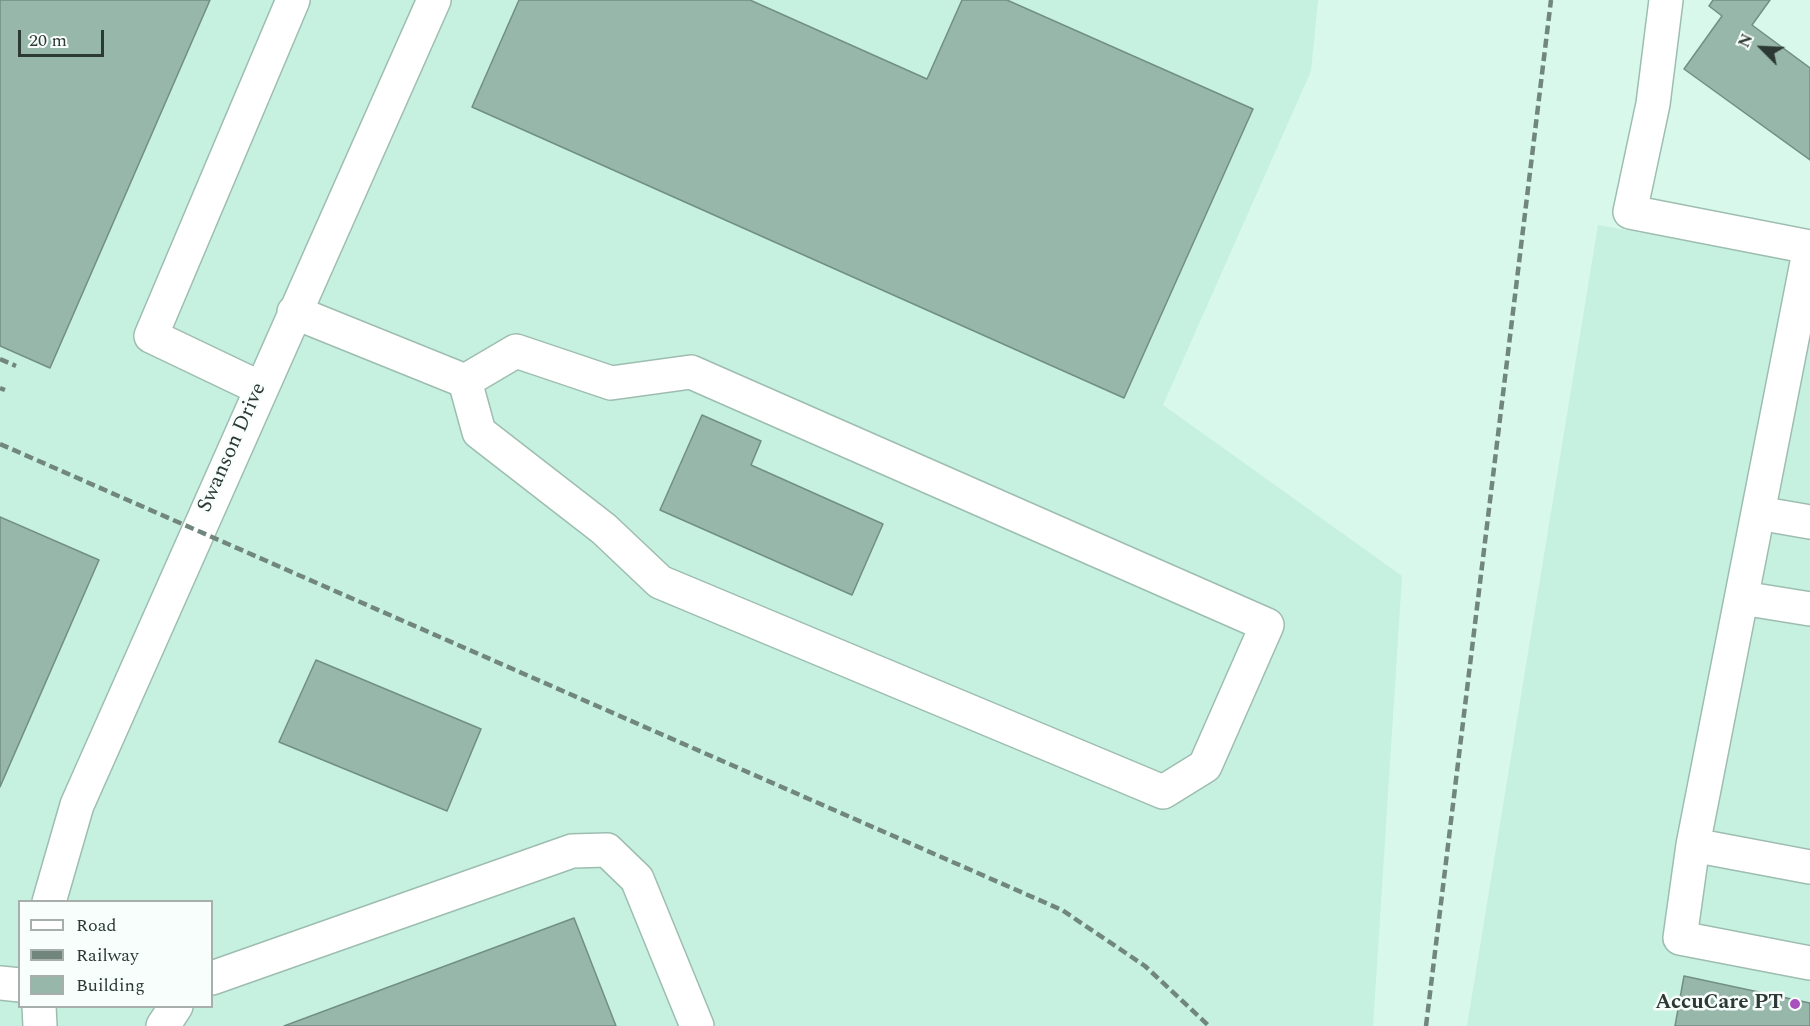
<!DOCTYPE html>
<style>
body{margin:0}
#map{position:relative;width:1810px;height:1026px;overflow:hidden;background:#d7f8eb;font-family:Spectral,serif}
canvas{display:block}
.legend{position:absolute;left:18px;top:900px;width:195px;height:108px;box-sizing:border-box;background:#f8fefc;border:2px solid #a6afac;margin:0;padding:8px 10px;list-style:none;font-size:18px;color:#2c3934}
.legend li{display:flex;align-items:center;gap:12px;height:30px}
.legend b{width:30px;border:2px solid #a6afac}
.north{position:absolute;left:1732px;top:18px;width:60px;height:60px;-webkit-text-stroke:4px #f8fefc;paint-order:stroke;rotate:294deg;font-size:16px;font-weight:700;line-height:24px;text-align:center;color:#2c3934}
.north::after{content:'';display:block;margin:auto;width:21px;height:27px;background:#2c3934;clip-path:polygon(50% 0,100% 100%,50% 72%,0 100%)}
.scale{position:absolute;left:18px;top:30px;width:86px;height:27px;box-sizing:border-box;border:3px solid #2c3934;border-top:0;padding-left:8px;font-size:18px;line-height:21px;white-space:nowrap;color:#2c3934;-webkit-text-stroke:4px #f8fefc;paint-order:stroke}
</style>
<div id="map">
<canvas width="1810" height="1026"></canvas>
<ul class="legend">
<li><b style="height:8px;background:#fff"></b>Road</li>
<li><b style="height:8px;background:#71877e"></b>Railway</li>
<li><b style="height:16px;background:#97b7ab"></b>Building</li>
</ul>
<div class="north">N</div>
<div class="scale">20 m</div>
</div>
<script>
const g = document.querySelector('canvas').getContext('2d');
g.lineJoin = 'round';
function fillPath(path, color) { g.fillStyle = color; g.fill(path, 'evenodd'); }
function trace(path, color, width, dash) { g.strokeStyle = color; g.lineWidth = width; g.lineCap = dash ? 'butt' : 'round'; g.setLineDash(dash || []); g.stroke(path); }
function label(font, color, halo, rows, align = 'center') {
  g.font = font + ' Spectral,serif'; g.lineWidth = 5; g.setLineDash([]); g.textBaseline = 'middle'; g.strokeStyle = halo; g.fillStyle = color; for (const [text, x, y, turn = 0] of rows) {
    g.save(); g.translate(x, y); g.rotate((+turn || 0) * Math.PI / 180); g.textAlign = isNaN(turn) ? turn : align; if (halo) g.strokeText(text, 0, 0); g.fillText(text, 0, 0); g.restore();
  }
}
fillPath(new Path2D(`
 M0,0H1318L1311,71L1163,405L1402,576L1373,1026H0ZM20,902H212V1006H20Z
 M1598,225L1810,263V1026H1467Z`), '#c6f0df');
const building = new Path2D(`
 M0,0H210L50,368L0,346Z
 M519,0H750L927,79L962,0H1007L1253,109L1124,398L472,107Z
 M1713,0H1770L1752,25L1810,68V160L1684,69L1722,16L1709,6Z
 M702,415L761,441L751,465L883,524L852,595L660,510Z
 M0,517L99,560L0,787Z
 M316,660L481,729L447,811L279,742Z
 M574,918L616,1026H284Z
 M1684,976L1810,1003V1026H1675Z`);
fillPath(building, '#97b7ab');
trace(building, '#718f84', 1.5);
const minor = new Path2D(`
 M1666,0L1653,104L1630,212L1810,247
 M1810,247L1693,845L1810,867
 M294,312L465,381L479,432L604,529L660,582L1163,792L1205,766L1267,625L691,372L611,383L516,351L465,381
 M260,388L151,336L293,0
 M1758,513L1810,522
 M1742,598L1810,609
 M1693,845L1680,938L1810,963
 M49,902L77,805L434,0
 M212,978L572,851L607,850L637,879L697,1026
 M0,983L20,985
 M39,1006L40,1026
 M163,1026L176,1006`);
trace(minor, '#9ebdb1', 36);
trace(minor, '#fff', 33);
trace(new Path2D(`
 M0,359L16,366
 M0,388L5,390
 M0,444L1062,910L1145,966L1209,1026
 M1426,1026L1551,0`), '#71877e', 4.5, [9, 4.5]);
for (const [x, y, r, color] of [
 [1795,1004,6,"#a850bd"]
]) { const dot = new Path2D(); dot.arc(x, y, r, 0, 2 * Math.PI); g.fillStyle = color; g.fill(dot); trace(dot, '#f8fefc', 2); }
label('21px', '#2c3934', '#f8fefc', [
 ["Swanson Drive",233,448,-66]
]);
label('bold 21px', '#2c3934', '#f8fefc', [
 ["AccuCare PT",1783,1004]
], 'right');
</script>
